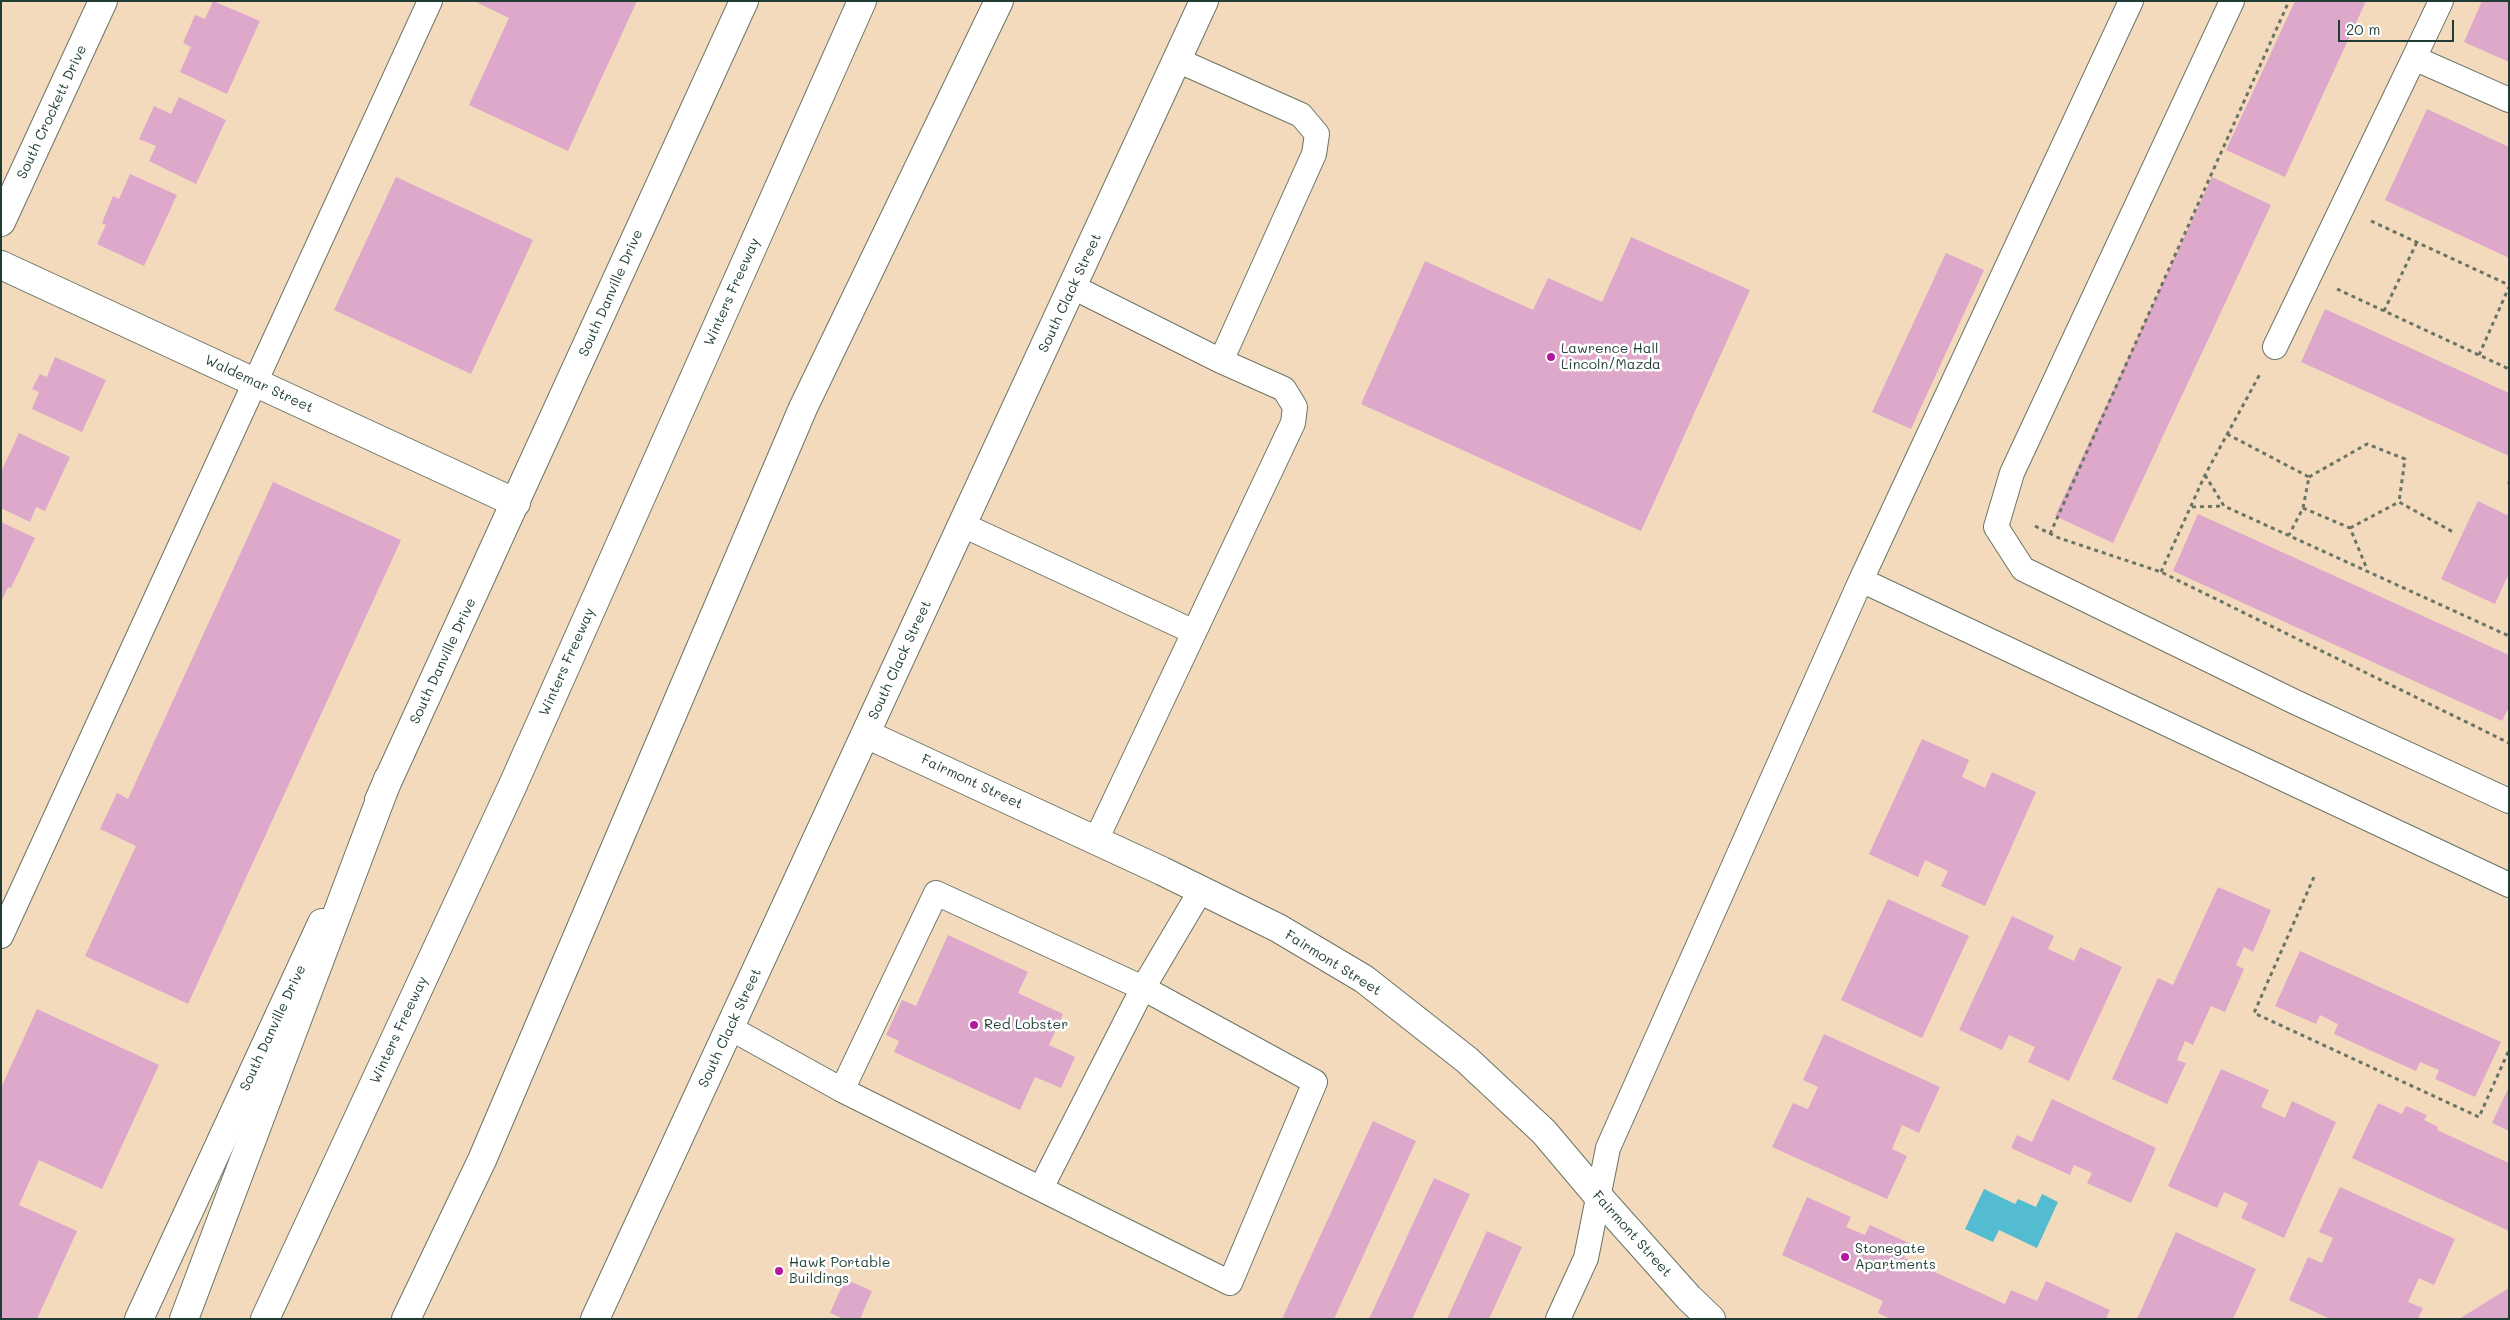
<!DOCTYPE html>
<style>
body{margin:0}
#map{position:relative;width:2510px;height:1320px;overflow:hidden;background:#f4dabd;font-family:Mali,sans-serif}
canvas{display:block}
.frame{position:absolute;inset:0;border:2px solid #1f3d34;pointer-events:none}
.scale{position:absolute;left:2338px;top:20px;width:116px;height:22px;box-sizing:border-box;border:2px solid #1f3d34;border-top:0;padding-left:6px;font-size:15px;line-height:18px;white-space:nowrap;color:#1f3d34;-webkit-text-stroke:4px #fff;paint-order:stroke}
</style>
<div id="map">
<canvas width="2510" height="1320"></canvas>
<div class="frame"></div>
<div class="scale">20 m</div>
</div>
<script>
const g = document.querySelector('canvas').getContext('2d');
g.lineJoin = 'round';
function fillPath(path, color) { g.fillStyle = color; g.fill(path, 'evenodd'); }
function trace(path, color, width, dash) { g.strokeStyle = color; g.lineWidth = width; g.lineCap = dash ? 'butt' : 'round'; g.setLineDash(dash || []); g.stroke(path); }
function label(font, color, halo, rows, align = 'center') {
  g.font = font + ' Mali,sans-serif'; g.lineWidth = 5; g.setLineDash([]); g.textBaseline = 'middle'; g.strokeStyle = halo; g.fillStyle = color; for (const [text, x, y, turn = 0] of rows) {
    g.save(); g.translate(x, y); g.rotate((+turn || 0) * Math.PI / 180); g.textAlign = isNaN(turn) ? turn : align; if (halo) g.strokeText(text, 0, 0); g.fillText(text, 0, 0); g.restore();
  }
}
fillPath(new Path2D(`
 M1984,1189L2015,1204L2018,1199L2036,1207L2042,1194L2058,1202L2037,1248L1999,1230L1993,1242L1965,1229Z`), '#53bcd0');
fillPath(new Path2D(`
 M213,1L260,21L227,94L180,72L191,47L183,43L195,15L205,19Z
 M474,1H637L568,151L469,105L509,18Z
 M2295,1H2366L2285,177L2226,150Z
 M2482,1H2509V62L2464,42Z
 M179,97L226,120L196,184L149,161L156,146L139,139L154,106L171,114Z
 M2427,109L2509,147V258L2385,200Z
 M130,174L177,195L144,266L97,244L106,225L102,223L113,196L119,199Z
 M396,177L533,240L471,374L334,310Z
 M2212,177L2271,205L2113,543L2055,516Z
 M1631,237L1750,290L1641,531L1361,404L1425,261L1533,310L1548,278L1602,302Z
 M1946,253L1984,270L1911,429L1872,412Z
 M2325,309L2509,393V456L2301,362Z
 M55,357L106,380L82,432L32,409L39,392L32,389L40,374L47,377Z
 M19,433L70,457L45,511L36,507L30,522L1,508V472Z
 M273,482L401,540L188,1004L85,956L136,846L100,829L117,793L128,799Z
 M2478,501L2509,516V573L2495,604L2441,579Z
 M2198,514L2509,655V707L2502,721L2173,571Z
 M1,522L35,538L11,588L8,587L1,602Z
 M1922,739L1969,760L1962,777L1985,788L1992,772L2036,792L1985,906L1941,886L1948,871L1925,860L1918,877L1869,854Z
 M2218,887L2271,910L2253,952L2244,947L2236,965L2244,969L2225,1012L2211,1006L2193,1045L2185,1041L2177,1060L2186,1063L2167,1104L2112,1079L2158,978L2173,985Z
 M1888,899L1969,936L1922,1038L1841,1000Z
 M2012,916L2054,936L2048,949L2074,961L2080,947L2122,967L2069,1081L2028,1062L2035,1047L2009,1035L2002,1050L1959,1030Z
 M948,935L1028,972L1018,993L1063,1014L1049,1045L1075,1057L1061,1088L1035,1077L1020,1110L894,1052L899,1041L886,1035L902,1000L916,1006Z
 M2300,951L2501,1042L2475,1097L2435,1079L2439,1070L2420,1062L2416,1071L2334,1034L2338,1024L2320,1015L2316,1024L2275,1006Z
 M37,1009L159,1065L102,1189L39,1160L19,1205L77,1231L37,1319H1V1088Z
 M1824,1034L1940,1087L1919,1133L1902,1125L1892,1149L1907,1156L1887,1199L1772,1147L1793,1103L1808,1109L1818,1087L1803,1080Z
 M2221,1069L2269,1090L2261,1107L2285,1118L2292,1101L2336,1122L2284,1238L2241,1218L2248,1203L2224,1192L2217,1208L2168,1186Z
 M2509,1087V1131L2492,1123Z
 M2052,1099L2156,1148L2131,1203L2087,1183L2092,1173L2074,1165L2070,1175L2011,1148L2017,1135L2032,1142Z
 M2378,1103L2402,1114L2406,1106L2427,1115L2424,1120L2438,1127L2437,1130L2509,1163V1231L2352,1158Z
 M1373,1121L1416,1141L1334,1319H1282Z
 M1434,1178L1470,1194L1412,1319H1369Z
 M2340,1187L2455,1239L2434,1285L2419,1278L2408,1302L2423,1308L2418,1319H2330L2289,1300L2308,1257L2322,1263L2333,1238L2319,1232Z
 M1807,1197L1851,1217L1846,1227L1865,1235L1870,1225L1911,1244L1904,1258L2005,1304L2011,1290L2037,1301L2046,1281L2110,1310L2106,1319H1891L1878,1313L1883,1301L1782,1255Z
 M1487,1231L1522,1247L1489,1319H1447Z
 M2176,1232L2256,1269L2233,1319H2137Z
 M845,1279L872,1291L860,1319H844L830,1313Z
 M2509,1288V1319H2459Z`), '#dda8c9');
const service = new Path2D(`
 M2232,1L2012,473L1996,527L2023,569L2295,702L2509,801
 M2441,1L2414,58L2509,100
 M1073,287L1221,361L1314,154L1317,134L1301,115L1177,60
 M2275,347L2414,58
 M963,525L1194,632
 M1861,580L2131,1
 M1096,840L1293,423L1295,407L1284,389L1221,361
 M1,936L430,1
 M730,1028L842,1090L936,893L1143,988L1201,890
 M842,1090L1230,1283L1315,1082L1143,988L1041,1188
 M1558,1319L1586,1258L1608,1148L1861,580L2509,885`);
const minor = new Path2D(`
 M1,222L103,1
 M1,265L516,503
 M866,734L1162,871L1278,928L1364,979L1467,1060L1544,1132L1598,1196L1689,1298L1711,1319`);
const secondary = new Path2D(`
 M379,800L744,1
 M139,1319L322,923
 M595,1319L1204,1`);
const motorway = new Path2D(`
 M184,1319L388,779
 M265,1319L512,787L862,1
 M406,1319L482,1160L803,408L999,1`);
trace(service, '#6a7464', 26);
trace(minor, '#6a7464', 30);
trace(secondary, '#6a7464', 30);
trace(motorway, '#6a7464', 30);
trace(new Path2D(`
 M2371,221L2509,285
 M2337,289L2509,369
 M2384,311L2417,242
 M2479,355L2509,287
 M2227,434L2309,477L2303,508L2289,535
 M2205,475L2224,506L2509,636
 M2309,477L2367,444L2405,459L2399,502
 M2508,482L2509,483
 M2192,507L2224,506
 M2303,508L2350,528L2367,569
 M2035,526L2059,538L2161,572L2509,743
 M2350,528L2399,502L2455,533
 M2050,534L2289,1
 M2161,572L2205,475L2260,374
 M2314,877L2254,1013L2479,1117L2509,1050`), '#6a7464', 3, [4, 4]);
trace(service, '#fff', 24);
trace(minor, '#fff', 28);
trace(secondary, '#fff', 28);
trace(motorway, '#fff', 28);
for (const [x, y, r, color] of [
 [1551,357,5,"#b5179e"],
 [974,1025,5,"#b5179e"],
 [1845,1257,5,"#b5179e"],
 [779,1271,5,"#b5179e"]
]) { const dot = new Path2D(); dot.arc(x, y, r, 0, 2 * Math.PI); g.fillStyle = color; g.fill(dot); trace(dot, '#fff', 2); }
label('14px', '#1f3d34', '#fff', [
 ["South Crockett Drive",52,112,-65],
 ["Winters Freeway",732,292,-66],
 ["South Danville Drive",611,293,-66],
 ["South Clack Street",1070,293,-65],
 ["Waldemar Street",259,384,25],
 ["South Clack Street",900,660,-65],
 ["South Danville Drive",443,661,-65],
 ["Winters Freeway",567,662,-66],
 ["Fairmont Street",972,782,25],
 ["Fairmont Street",1333,963,32],
 ["South Danville Drive",273,1028,-65],
 ["South Clack Street",730,1028,-65],
 ["Winters Freeway",399,1030,-65],
 ["Fairmont Street",1632,1234,48]
]);
label('14px', '#1f3d34', '#fff', [
 ["Lawrence Hall",1561,349],
 ["Lincoln/Mazda",1561,365],
 ["Red Lobster",984,1025],
 ["Stonegate",1855,1249],
 ["Apartments",1855,1265],
 ["Hawk Portable",789,1263],
 ["Buildings",789,1279]
], 'left');
</script>
